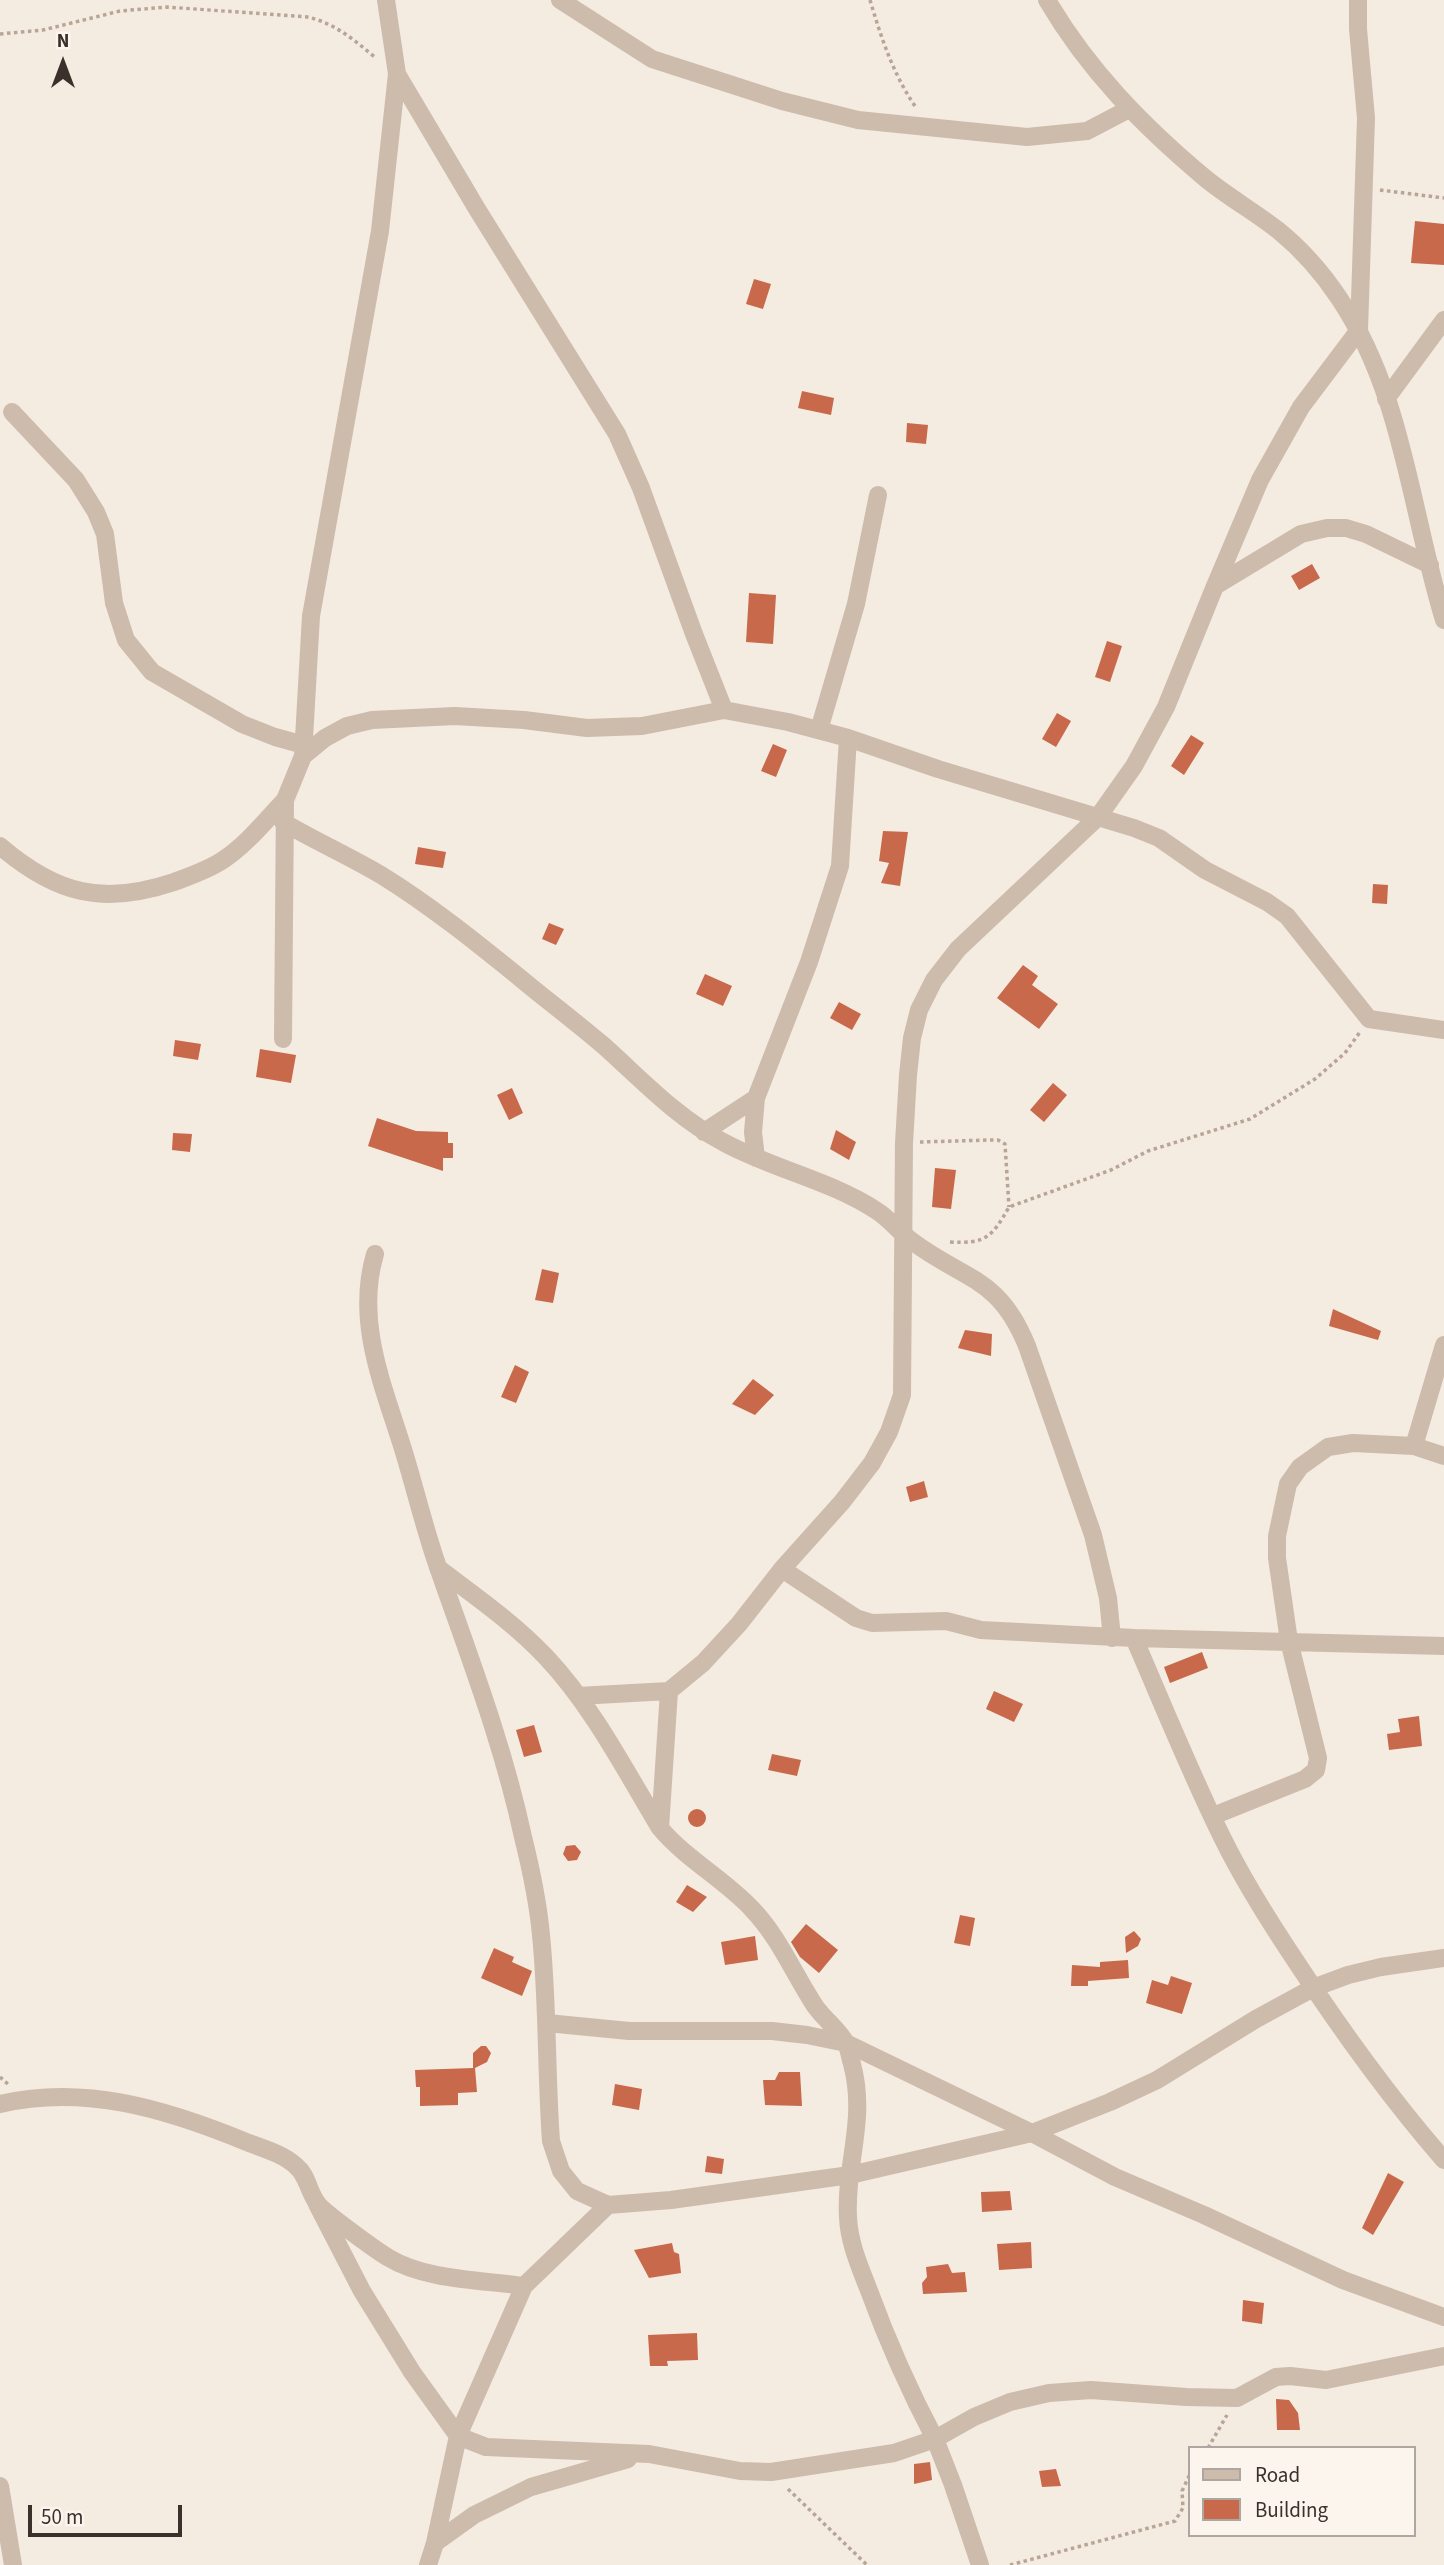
<!DOCTYPE html>
<style>
body{margin:0}
#map{position:relative;width:1444px;height:2565px;overflow:hidden;background:#f4ebe1;font-family:"Source Sans 3",sans-serif}
canvas{display:block}
.legend{position:absolute;left:1188px;top:2446px;width:228px;height:91px;box-sizing:border-box;background:#fbf5ee;border:2px solid #aea6a0;margin:0;padding:9px 12px;list-style:none;font-size:21px;color:#3b302b}
.legend li{display:flex;align-items:center;gap:14px;height:35px}
.legend b{width:35px;border:2px solid #aea6a0}
.north{position:absolute;left:28px;top:28px;width:70px;height:70px;-webkit-text-stroke:5px #fbf5ee;paint-order:stroke;rotate:0deg;font-size:19px;font-weight:700;line-height:28px;text-align:center;color:#3b302b}
.north::after{content:'';display:block;margin:auto;width:24px;height:32px;background:#3b302b;clip-path:polygon(50% 0,100% 100%,50% 72%,0 100%)}
.scale{position:absolute;left:28px;top:2505px;width:154px;height:32px;box-sizing:border-box;border:4px solid #3b302b;border-top:0;padding-left:9px;font-size:21px;line-height:24px;white-space:nowrap;color:#3b302b;-webkit-text-stroke:5px #fbf5ee;paint-order:stroke}
</style>
<div id="map">
<canvas width="1444" height="2565"></canvas>
<ul class="legend">
<li><b style="height:9px;background:#cdbbac"></b>Road</li>
<li><b style="height:19px;background:#c8694b"></b>Building</li>
</ul>
<div class="north">N</div>
<div class="scale">50 m</div>
</div>
<script>
const g = document.querySelector('canvas').getContext('2d');
g.lineJoin = 'round';
function fillPath(path, color) { g.fillStyle = color; g.fill(path, 'evenodd'); }
function trace(path, color, width, dash) { g.strokeStyle = color; g.lineWidth = width; g.lineCap = dash ? 'butt' : 'round'; g.setLineDash(dash || []); g.stroke(path); }
fillPath(new Path2D(`
 M1415,221L1444,224V265L1411,263Z
 M754,279L771,284L763,309L746,304Z
 M802,391L834,398L831,415L798,408Z
 M907,423L928,425L926,444L906,442Z
 M1312,564L1320,578L1299,590L1291,576Z
 M749,593L776,595L773,644L746,642Z
 M1107,641L1122,646L1110,682L1095,677Z
 M1057,713L1071,721L1056,747L1042,739Z
 M1191,735L1204,743L1184,775L1171,766Z
 M773,744L787,750L776,777L761,771Z
 M883,831L908,832L900,886L881,883L889,863L879,861Z
 M418,847L446,852L443,868L415,864Z
 M1373,884L1388,885L1387,904L1372,903Z
 M549,923L564,929L556,945L542,939Z
 M1023,965L1038,976L1032,985L1058,1004L1039,1029L997,998Z
 M705,974L732,986L723,1006L696,994Z
 M839,1002L861,1014L852,1030L830,1018Z
 M175,1040L201,1044L198,1060L173,1056Z
 M260,1049L296,1055L291,1083L256,1077Z
 M1053,1083L1067,1095L1044,1122L1030,1110Z
 M512,1088L523,1113L509,1120L497,1095Z
 M377,1118L416,1131L448,1132V1143H453V1158H443V1171L368,1146Z
 M836,1130L856,1142L849,1160L830,1149Z
 M173,1133L192,1134L190,1152L172,1150Z
 M935,1168L956,1170L951,1209L932,1207Z
 M542,1269L559,1273L553,1303L535,1300Z
 M1333,1309L1381,1331L1378,1340L1329,1326Z
 M965,1330L992,1334L991,1356L958,1348Z
 M515,1365L529,1372L516,1403L501,1397Z
 M753,1379L774,1395L755,1415L732,1404Z
 M924,1481L928,1497L910,1502L906,1487Z
 M1202,1652L1208,1668L1170,1683L1164,1667Z
 M994,1691L1023,1704L1014,1722L986,1709Z
 M1419,1716L1422,1746L1389,1750L1387,1734L1400,1732L1398,1719Z
 M534,1725L542,1752L524,1757L516,1730Z
 M772,1754L801,1760L797,1776L768,1770Z
 M688 1818a9 9 0 1 1 18 0a9 9 0 1 1-18 0Z
 M575,1845L581,1852L577,1860L568,1861L563,1854L566,1846Z
 M687,1885L707,1897L693,1912L676,1902Z
 M960,1915L975,1918L970,1946L954,1943Z
 M806,1924L838,1950L819,1973L800,1957L791,1942Z
 M1134,1931L1141,1939L1138,1946L1126,1953L1125,1937Z
 M755,1936L758,1960L725,1965L721,1942Z
 M494,1948L514,1957L512,1962L532,1971L522,1996L481,1978Z
 M1128,1960L1129,1978L1088,1981V1986H1071L1072,1965L1100,1967V1962Z
 M1171,1976L1192,1983L1182,2014L1146,2003L1152,1980L1168,1985Z
 M481,2046H486L491,2053L487,2062L475,2068L477,2092L458,2093V2105L420,2106V2087H416L415,2070L473,2068V2053Z
 M779,2072H800L802,2106L765,2105L763,2080H775Z
 M615,2084L642,2089L639,2110L612,2105Z
 M707,2156L724,2159L722,2174L705,2172Z
 M1388,2173L1404,2182L1373,2235L1362,2228Z
 M1010,2191L1012,2210L982,2212L981,2192Z
 M1031,2242L1032,2268L999,2270L997,2244Z
 M672,2243L674,2252L679,2254L681,2273L649,2278L634,2250Z
 M948,2264L952,2273L965,2272L967,2292L923,2294L922,2283L927,2277L926,2267Z
 M1243,2300L1264,2303L1262,2324L1242,2321Z
 M697,2333L698,2360L667,2361L668,2366H650L648,2335Z
 M1276,2399L1289,2400L1298,2413L1300,2430H1277Z
 M930,2462L932,2480L914,2484V2464Z
 M1056,2469L1061,2486L1042,2487L1039,2471Z`), '#c8694b');
trace(new Path2D(`
 M870,0C881,37 893,74 915,106
 M0,34L43,30L120,11L167,7L307,17C335,23 354,40 376,58
 M1380,190L1444,198
 M920,1142L989,1140H998L1005,1144L1009,1207
 M950,1242C986,1244 992,1237 1009,1207L1111,1170L1148,1151L1250,1119L1315,1079L1345,1053L1360,1032
 M0,2077L9,2085
 M1208,2448L1227,2415
 M788,2489L867,2565
 M1010,2565L1175,2521L1183,2508L1182,2491L1190,2474`), '#b9a596', 3.5, [3.5, 3.5]);
trace(new Path2D(`
 M560,0L652,59L782,101L858,120L1027,137L1087,131L1129,109
 M1047,0C1088,70 1143,126 1205,178C1228,197 1255,212 1279,231C1301,249 1323,274 1339,298C1403,393 1411,513 1444,620
 M397,74L477,209L617,434L641,488L694,634L724,710
 M1386,399L1444,320
 M12,412L76,480L96,512L105,534L114,603L126,640L152,672L242,724L275,737L304,745
 M1215,586L1260,480L1301,407L1359,330L1366,118L1358,29V0
 M819,730L856,604L878,495
 M303,756L311,616L380,231L397,74L386,0
 M283,822C315,841 349,856 381,875C438,910 494,957 546,999C565,1014 585,1030 604,1046C642,1080 677,1118 723,1142C772,1169 830,1180 877,1211C891,1220 900,1233 913,1242C966,1281 999,1277 1027,1346L1093,1535L1108,1598L1112,1638
 M0,846C56,894 103,906 174,882C190,876 208,870 223,860C247,844 265,821 285,800
 M283,1039L285,800L303,756L325,738L347,726L372,720L455,716L524,720L587,728L642,726L724,710L788,722L848,738L938,769L1134,828L1159,838L1205,870L1267,902L1287,916L1369,1019L1444,1030
 M756,1098L753,1132L756,1158
 M704,1132L756,1098L809,962L840,866L848,738
 M375,1254C354,1325 386,1391 406,1459C417,1496 426,1534 439,1570C470,1659 503,1744 523,1837C531,1869 538,1903 541,1935C548,2004 546,2073 551,2141L561,2171L577,2191L608,2205L671,2200L850,2175L1032,2133L1110,2102L1157,2080L1256,2019L1313,1988L1348,1975L1381,1967L1444,1958
 M1414,1446L1444,1345
 M438,1568C475,1596 514,1623 546,1657C593,1707 625,1770 660,1828C687,1860 724,1879 752,1909C779,1937 794,1974 815,2006C824,2019 839,2030 846,2043C849,2049 850,2058 852,2064C867,2120 845,2163 848,2217C849,2242 859,2265 868,2288C887,2340 909,2390 935,2439L974,2417L1010,2402L1049,2393L1091,2390L1186,2397L1237,2398L1276,2377L1290,2376L1326,2380L1444,2356
 M782,1569L856,1618L872,1623L946,1621L981,1630L1134,1638C1163,1705 1190,1772 1222,1837C1243,1880 1269,1921 1295,1960C1341,2030 1389,2097 1444,2160
 M1134,1638L1444,1646
 M578,1696L669,1691
 M1213,1816L1305,1779L1316,1770L1318,1758L1289,1641L1277,1558V1536L1288,1484L1300,1467L1328,1447L1353,1443L1414,1446L1444,1456
 M660,1828L669,1691L703,1663L739,1624L782,1569L842,1502L872,1463L889,1432L902,1395L904,1143L908,1075L912,1038L919,1010L934,980L958,949L1098,817L1134,766L1166,707L1215,586L1301,534L1327,528H1346L1366,534L1430,565
 M547,2023L629,2031H772L807,2035L846,2043L1032,2133L1115,2177L1204,2215L1343,2280L1444,2317
 M0,2104C83,2084 166,2109 244,2141C261,2148 282,2153 296,2166C308,2176 308,2191 317,2203C323,2212 377,2251 389,2258C425,2280 482,2280 524,2286
 M317,2204L362,2291L412,2372L458,2436L486,2447L649,2454L740,2471L771,2472L894,2453L935,2439L953,2485L980,2565
 M0,2486L13,2565
 M435,2543L458,2436L524,2286L608,2205
 M428,2565L435,2543L474,2515L531,2487L628,2459`), '#cdbbac', 18);
</script>
